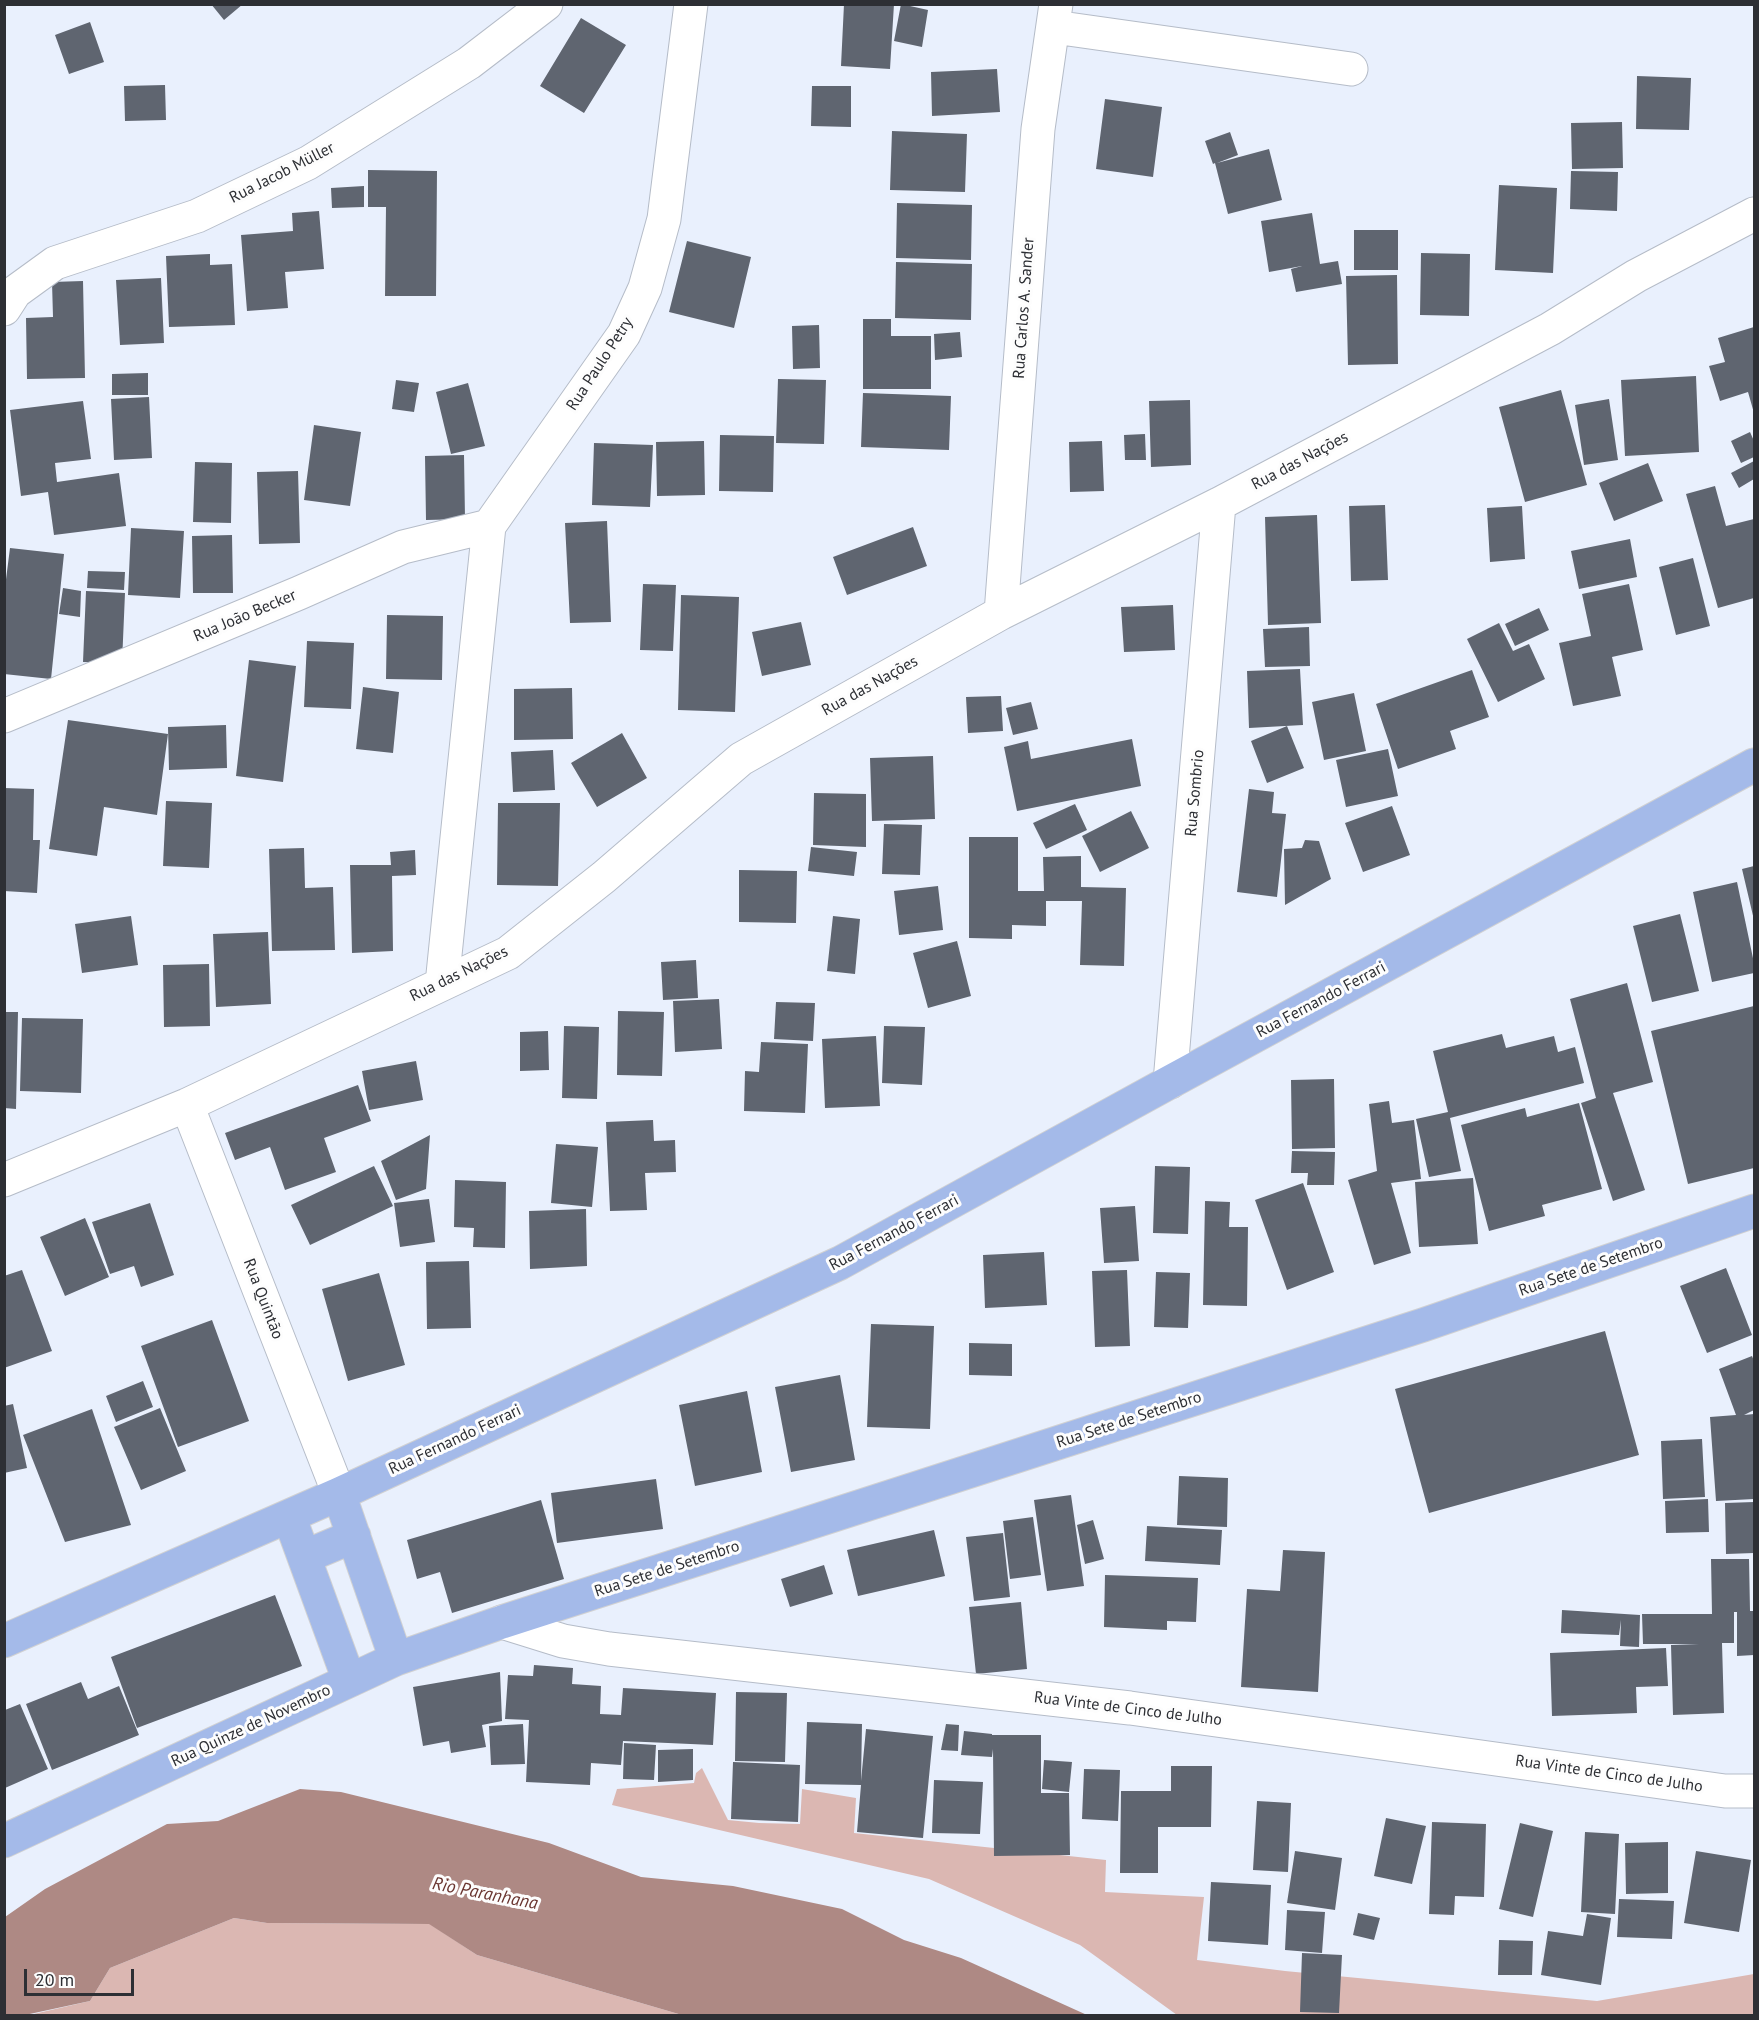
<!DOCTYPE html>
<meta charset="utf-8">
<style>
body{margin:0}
#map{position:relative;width:1759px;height:2020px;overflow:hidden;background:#e9f0fd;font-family:"PT Sans",sans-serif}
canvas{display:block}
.frame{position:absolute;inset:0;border:6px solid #2d2f34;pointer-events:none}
.scale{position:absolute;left:24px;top:1969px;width:110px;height:27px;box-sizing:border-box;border:3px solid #2d2f34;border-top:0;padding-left:8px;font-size:18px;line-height:21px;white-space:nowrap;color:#2d2f34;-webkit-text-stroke:4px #fdfdfd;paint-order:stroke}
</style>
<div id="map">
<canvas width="1759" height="2020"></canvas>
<div class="frame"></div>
<div class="scale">20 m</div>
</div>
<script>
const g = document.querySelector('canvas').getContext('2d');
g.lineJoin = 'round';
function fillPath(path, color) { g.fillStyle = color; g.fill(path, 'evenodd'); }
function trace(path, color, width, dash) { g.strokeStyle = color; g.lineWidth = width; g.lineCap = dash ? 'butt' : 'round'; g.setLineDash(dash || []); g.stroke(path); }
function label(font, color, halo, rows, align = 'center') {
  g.font = font + ' "PT Sans",sans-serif'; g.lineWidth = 6; g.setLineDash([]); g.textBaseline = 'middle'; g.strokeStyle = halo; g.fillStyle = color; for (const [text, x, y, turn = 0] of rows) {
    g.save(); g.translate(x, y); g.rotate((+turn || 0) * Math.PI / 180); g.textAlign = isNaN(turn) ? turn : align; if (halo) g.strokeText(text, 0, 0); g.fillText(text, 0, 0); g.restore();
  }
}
fillPath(new Path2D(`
 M702,1768L728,1820L759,1823L800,1824L802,1789L856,1798L854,1833L1106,1860L1105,1892L1204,1897L1197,1960L1285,1971L1597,2001L1754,1974V2015H1177L1080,1945L929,1879L612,1805L617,1789L694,1783L696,1773Z
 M234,1918L267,1923L430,1924L477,1955L682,2015L25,2016L90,2001L110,1968Z`), '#dbb7b2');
fillPath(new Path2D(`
 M300,1789L341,1792L549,1843L641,1877L733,1886L842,1909L904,1940L961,1958L1087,2015H682L477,1955L429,1924L267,1923L234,1918L110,1968L90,2001L25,2015H5V1917L45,1889L167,1824L218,1821Z`), '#ae8984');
fillPath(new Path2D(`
 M211,4H243L224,20Z
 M844,4H894L890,69L841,66Z
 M901,4L928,10L922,47L894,41Z
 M581,18L626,45L584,113L540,86Z
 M90,22L104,62L69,74L55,35Z
 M997,69L1000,112L932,116L931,72Z
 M1637,76L1691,78L1689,130L1636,129Z
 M165,85L166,120L125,121L124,86Z
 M812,86H851V127L811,126Z
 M1105,99L1162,107L1153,177L1096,169Z
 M1622,122L1623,168L1572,169L1571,123Z
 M892,131L967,134L965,192L890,190Z
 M1230,132L1238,155L1217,163L1269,149L1282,200L1228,214L1215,163L1213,164L1205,141Z
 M368,170L437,171L436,296H385L386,207H368Z
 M1571,171L1618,172L1617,211L1570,209Z
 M1499,185L1557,188L1553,273L1495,270Z
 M364,186V207L332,208L331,188Z
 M897,203L972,205L971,260L896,258Z
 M319,211L324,269L285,272L288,308L247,311L241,235L293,231L292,213Z
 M1312,213L1320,264L1338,261L1342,284L1296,292L1291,269L1302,266L1269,272L1261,221Z
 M1354,230H1398V270H1354Z
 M687,241L751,257L734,328L669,312Z
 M1421,253L1470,254L1469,316L1420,315Z
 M210,254V265L232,264L235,325L169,327L166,256Z
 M896,262L972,264L971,320L895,318Z
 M1397,275L1398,364L1348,365L1346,276Z
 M161,278L164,343L120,345L116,280Z
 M83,281L85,378L27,379L26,318L53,317L52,282Z
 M863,319H891V336H931V389H863Z
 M819,325L820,368L793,369L792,326Z
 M1754,327V413L1748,392L1720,401L1709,366L1725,362L1718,338Z
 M960,332L962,357L935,360L934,334Z
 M148,373V395H112V374Z
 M1696,376L1699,452L1625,456L1621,380Z
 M778,379L826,380L824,444L776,443Z
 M396,380L419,383L414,412L392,409Z
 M468,383L485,446L451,454L436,392Z
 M1561,390L1587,485L1525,502L1499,407Z
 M863,393L951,396L949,450L861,447Z
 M149,397L152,458L114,460L111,399Z
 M1609,399L1618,460L1584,465L1575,405Z
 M1190,400L1191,465L1151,467L1149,401Z
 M83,401L91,459L55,463L57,482L119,473L126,526L54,535L48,492L21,496L10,410Z
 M314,425L361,432L350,506L304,500Z
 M1750,432L1754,441V457L1741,463L1731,441Z
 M1145,434L1146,460H1125L1124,435Z
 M720,435L774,436L773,492L719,491Z
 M704,441L705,495L657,496L656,442Z
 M1102,441L1104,491L1070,492L1069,442Z
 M594,443L653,445L650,507L592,505Z
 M464,455L465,519L426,520L425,456Z
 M1754,461V479L1739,488L1731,473Z
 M195,462L232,463L231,523L193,522Z
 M1648,463L1663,501L1614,521L1599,483Z
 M298,471L300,543L259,544L257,472Z
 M1715,486L1726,526L1754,519V598L1718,608L1686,494Z
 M1385,505L1388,580L1351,581L1349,506Z
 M1522,506L1525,559L1490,562L1487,508Z
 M1317,515L1321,623L1268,625L1265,517Z
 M607,521L611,622L570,623L565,523Z
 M913,527L927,566L847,595L833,557Z
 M131,528L184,531L180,598L128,595Z
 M232,535L233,593H193L192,536Z
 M1630,539L1637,577L1579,589L1571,551Z
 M10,548L64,554L51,679L4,674V595Z
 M1693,558L1710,626L1676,635L1659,567Z
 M88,571L125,572L124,590L87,588Z
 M643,584L676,585L673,651L640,650Z
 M1629,584L1643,650L1612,657L1621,696L1573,706L1559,643L1591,636L1582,594Z
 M63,588L81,591L80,617L59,614Z
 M86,591L125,593L122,663L83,662Z
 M681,595L739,597L735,712L678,710Z
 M1173,605L1175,650L1124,652L1121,607Z
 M1539,608L1549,630L1515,646L1505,624Z
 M387,615L443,616L442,680L386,679Z
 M801,622L811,665L762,676L752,632Z
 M1499,623L1513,651L1529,644L1545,679L1498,702L1467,639Z
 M1309,627L1310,666L1265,667L1263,629Z
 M307,641L354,643L351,709L304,707Z
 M249,660L296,666L283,782L236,776Z
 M1300,669L1303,725L1249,728L1247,671Z
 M1472,670L1489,717L1450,731L1456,749L1398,769L1376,704Z
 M363,687L399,692L393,753L356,749Z
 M572,688L573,739L514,740V689Z
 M1354,693L1366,751L1324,760L1312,702Z
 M1001,696L1003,731L968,733L966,697Z
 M1031,702L1038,729L1013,735L1006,708Z
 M68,720L168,734L157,815L104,807L97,856L49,849Z
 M226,725L227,768L169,770L168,727Z
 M1287,726L1304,768L1267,783L1251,741Z
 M622,733L647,778L597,807L571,763Z
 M1132,739L1141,786L1017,811L1004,747L1028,741L1031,759Z
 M1388,749L1398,796L1346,807L1336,760Z
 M553,750L555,790L513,792L511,752Z
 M933,756L935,819L872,821L870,758Z
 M4,788L34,789L33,840H40L37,893L4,891Z
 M1249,789L1274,792L1272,813L1286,814L1277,897L1237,892Z
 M814,793L866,794V847L813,845Z
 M166,801L212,803L209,868L163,866Z
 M498,803H560L558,886L497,885Z
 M1075,804L1087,830L1046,849L1033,823Z
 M1392,806L1410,855L1363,872L1345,823Z
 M1131,811L1149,848L1100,872L1082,836Z
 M884,824L922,825L920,875L882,874Z
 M969,837H1018V891H1044L1043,857L1081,856V887L1126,888L1124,966L1080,965L1082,901H1046V926L1012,925V939L969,938Z
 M1305,840L1319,841L1331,879L1285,905L1284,849L1302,848Z
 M811,847L857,852L854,876L808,871Z
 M304,848L305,888L333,887L335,950L272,951L269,849Z
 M415,850L416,875L392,876L393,951L352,953L350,865H391L390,852Z
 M1754,866V920L1742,869Z
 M739,870L797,871L796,923L739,922Z
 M1737,882L1754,963V973L1712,982L1693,892Z
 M938,886L943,930L899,935L894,891Z
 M1680,914L1699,991L1652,1002L1633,926Z
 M131,916L138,965L82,973L75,924Z
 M833,916L860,919L855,974L827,971Z
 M268,932L271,1004L216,1007L213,934Z
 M957,941L971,996L928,1008L913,953Z
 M696,960L698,998L663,1000L661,962Z
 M209,964L210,1026L164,1027L163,965Z
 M1627,983L1653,1082L1613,1093L1645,1190L1613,1201L1581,1103L1596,1098L1570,999Z
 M719,999L722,1049L675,1052L673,1001Z
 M776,1002L815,1003L813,1041L774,1039Z
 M1754,1006V1168L1688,1184L1651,1031Z
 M618,1011L664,1012L662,1076L617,1075Z
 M4,1012H18L16,1109L4,1108Z
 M22,1018L83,1019L81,1093L20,1091Z
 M564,1026L599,1027L597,1099L562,1098Z
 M884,1026L925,1027L922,1085L882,1083Z
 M548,1031L549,1070L520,1071V1032Z
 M1502,1034L1506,1048L1554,1036L1558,1052L1575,1047L1584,1083L1450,1118L1461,1171L1429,1177L1416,1119L1448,1112L1433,1051Z
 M876,1036L880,1106L825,1108L822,1039Z
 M761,1042L808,1044L805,1113L744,1111L745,1071L759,1072Z
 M416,1061L423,1100L369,1110L362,1071Z
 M1334,1079L1335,1148L1292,1149L1291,1080Z
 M358,1085L371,1121L324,1138L336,1172L285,1190L270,1147L235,1160L225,1133Z
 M1389,1101L1392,1123L1414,1120L1421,1179L1391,1183L1411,1253L1374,1265L1348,1180L1377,1171L1369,1104Z
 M1579,1103L1602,1189L1542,1205L1545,1216L1489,1231L1461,1125L1525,1108L1527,1117Z
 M653,1120L654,1141L675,1140L676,1172L645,1173L647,1210L610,1211L606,1122Z
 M430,1135L426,1189L396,1200L381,1161Z
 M556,1144L598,1147L592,1207L551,1203Z
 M1292,1151L1335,1152L1334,1185H1307L1308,1173H1291Z
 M374,1166L393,1206L310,1245L291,1205Z
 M1155,1166L1190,1167L1188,1234L1153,1233Z
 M1473,1178L1478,1244L1419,1247L1415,1182Z
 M455,1180L506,1182L505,1248L473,1247L474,1228L454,1227Z
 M1303,1183L1334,1272L1287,1290L1255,1200Z
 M429,1199L435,1242L400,1247L394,1203Z
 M1205,1201L1230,1202L1229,1227H1248L1247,1306L1203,1305Z
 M150,1203L174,1275L141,1287L134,1266L110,1274L92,1222Z
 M1135,1206L1139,1261L1104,1263L1100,1208Z
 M586,1209L587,1266L530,1269L529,1211Z
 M85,1218L109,1277L65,1296L40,1237Z
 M1044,1252L1047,1305L985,1308L983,1255Z
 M469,1261L471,1328L427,1329L426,1262Z
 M1726,1268L1752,1335L1707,1353L1680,1286Z
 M22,1270L52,1351L4,1368V1276Z
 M1127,1270L1130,1346L1095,1347L1092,1271Z
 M1156,1272L1190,1273L1188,1328L1154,1327Z
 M379,1273L405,1365L348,1381L322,1289Z
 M212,1320L249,1421L178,1447L141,1346Z
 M871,1324L934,1326L930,1429L867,1427Z
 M1605,1331L1639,1455L1429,1513L1395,1389Z
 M969,1343L1012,1344V1376L969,1375Z
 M1752,1356L1754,1361V1410L1744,1415L1754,1414V1499L1716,1501L1710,1417L1736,1415L1719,1369Z
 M840,1375L855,1460L791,1472L775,1387Z
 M143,1381L153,1407L116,1422L106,1396Z
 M747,1391L762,1472L695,1486L679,1405Z
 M13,1404L27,1468L4,1473V1406Z
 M160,1408L186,1471L141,1490L114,1427Z
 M92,1409L131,1525L65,1542L23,1435Z
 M1702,1439L1705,1497L1663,1499L1661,1441Z
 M1179,1476L1228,1478L1227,1527L1177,1525Z
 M656,1479L663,1529L557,1543L551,1493Z
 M1071,1495L1084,1586L1047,1591L1034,1500Z
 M1708,1499L1709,1532L1666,1533L1665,1501Z
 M541,1500L564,1579L452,1613L440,1572L417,1579L407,1540Z
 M1754,1502V1553L1726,1554L1725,1503Z
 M1033,1517L1041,1575L1010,1579L1003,1521Z
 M1093,1520L1104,1559L1085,1564L1077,1525Z
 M1147,1526L1222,1530L1220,1565L1145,1561Z
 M934,1530L945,1576L858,1596L847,1550Z
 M1003,1533L1010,1597L974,1601L966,1537Z
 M1283,1550L1325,1552L1318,1692L1241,1687L1247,1589L1280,1591Z
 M1711,1559H1749L1750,1611H1754V1655L1737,1656V1612H1734V1643H1722L1724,1713L1673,1715L1671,1645L1699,1644H1643L1642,1614H1712Z
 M824,1565L833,1594L790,1607L781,1579Z
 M1105,1575L1198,1578L1196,1622L1167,1621V1630L1104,1627Z
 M275,1595L302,1666L137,1728L111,1657Z
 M1021,1602L1027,1669L976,1674L969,1607Z
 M1562,1610L1640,1615L1639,1647L1620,1646L1621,1620L1619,1635L1561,1633Z
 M1666,1648L1668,1686L1636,1687L1637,1713L1552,1716L1550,1653Z
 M534,1665L573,1668L572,1684L601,1686L600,1714L621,1715L623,1688L716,1693L713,1745L623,1741L621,1765L591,1763L590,1785L526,1782L529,1720L505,1719L508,1675L533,1676Z
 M500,1672L502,1721L482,1725L486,1747L451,1753L449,1741L423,1746L413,1687Z
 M81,1682L88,1699L119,1686L139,1735L52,1770L26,1704Z
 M736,1692L787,1693L785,1762L735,1761Z
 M20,1704L48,1769L5,1788V1710Z
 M807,1722L862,1724L861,1781L866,1729L933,1736L923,1838L857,1832L861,1785L805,1784Z
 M523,1724L525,1764L491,1765L489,1726Z
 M946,1724L959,1725L958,1751L941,1750Z
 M964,1731L992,1734V1735H1041V1793H1069L1070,1855L994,1856L993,1749L992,1757L961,1755Z
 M624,1743L656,1745L654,1780L623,1779Z
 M693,1749V1780L658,1782V1750Z
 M1044,1760L1072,1762L1069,1792L1042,1789Z
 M733,1762L800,1765L798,1822L731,1819Z
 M1171,1766H1212L1211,1827H1158V1873H1120L1121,1791H1171Z
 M1084,1769L1120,1770L1118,1821L1082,1819Z
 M934,1780L983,1782L980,1834L932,1833Z
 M1257,1801L1291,1803L1288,1872L1253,1870Z
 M1386,1818L1426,1826L1412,1884L1374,1876Z
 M1432,1822L1486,1824L1484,1897L1455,1896L1454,1915L1429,1914Z
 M1520,1823L1553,1831L1533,1917L1499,1909Z
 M1585,1832L1619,1834L1615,1914L1581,1912Z
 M1668,1842V1893L1626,1894L1625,1843Z
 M1295,1851L1342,1858L1335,1910L1287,1903Z
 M1696,1851L1751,1860L1739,1932L1684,1923Z
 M1211,1882L1271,1885L1268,1945L1208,1941Z
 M1619,1899L1674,1901L1672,1939L1617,1937Z
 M1287,1910L1325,1912L1322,1953L1285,1950Z
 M1358,1913L1380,1918L1374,1940L1353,1935Z
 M1587,1914L1611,1918L1601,1985L1541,1975L1548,1931L1583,1936Z
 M1499,1940L1533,1941L1532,1975H1498Z
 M1302,1953L1342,1955L1339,2013L1300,2012Z`), '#5f6570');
const minor = new Path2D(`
 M1054,27L1351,69
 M4,309L15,292L55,263L197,216L308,163L469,63L546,4
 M1001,613L1038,129L1056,4
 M4,716L299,593L403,547L489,526
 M442,984L489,526L624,334L645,288L664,219L691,4
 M1170,1082L1219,504
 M187,1105L339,1494
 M4,1180L187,1105L508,953L604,877L741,759L1001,613L1219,504L1550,329L1636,276L1754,214
 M502,1622L563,1641L609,1649L1130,1708L1725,1791H1754`);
const major = new Path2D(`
 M339,1494L396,1659
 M289,1516L349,1680
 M304,1557L354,1536
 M4,1641L339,1494L840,1263L1170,1082L1754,765
 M4,1841L396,1659L502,1622L1423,1325L1754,1211`);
trace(minor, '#b5bcc8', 35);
trace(major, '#d1d1d2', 35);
trace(minor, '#fff', 33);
trace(major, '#a4bae9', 33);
label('16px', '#2d2f34', '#fdfdfd', [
 ["Rua Jacob Müller",282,173,-27],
 ["Rua Carlos A. Sander",1024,308,-86],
 ["Rua Paulo Petry",600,364,-57],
 ["Rua das Nações",1300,461,-28],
 ["Rua João Becker",245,616,-23],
 ["Rua das Nações",870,686,-29],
 ["Rua Sombrio",1195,793,-85],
 ["Rua das Nações",459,974,-26],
 ["Rua Fernando Ferrari",1321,1000,-28],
 ["Rua Fernando Ferrari",894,1233,-28],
 ["Rua Sete de Setembro",1591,1267,-19],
 ["Rua Quintão",263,1299,69],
 ["Rua Sete de Setembro",1129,1420,-18],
 ["Rua Fernando Ferrari",455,1440,-25],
 ["Rua Sete de Setembro",667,1569,-18],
 ["Rua Vinte de Cinco de Julho",1128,1709,7],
 ["Rua Quinze de Novembro",251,1726,-25],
 ["Rua Vinte de Cinco de Julho",1609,1774,8]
]);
label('italic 18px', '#69342f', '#fdfdfd', [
 ["Rio Paranhana",485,1894,11]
]);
</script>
